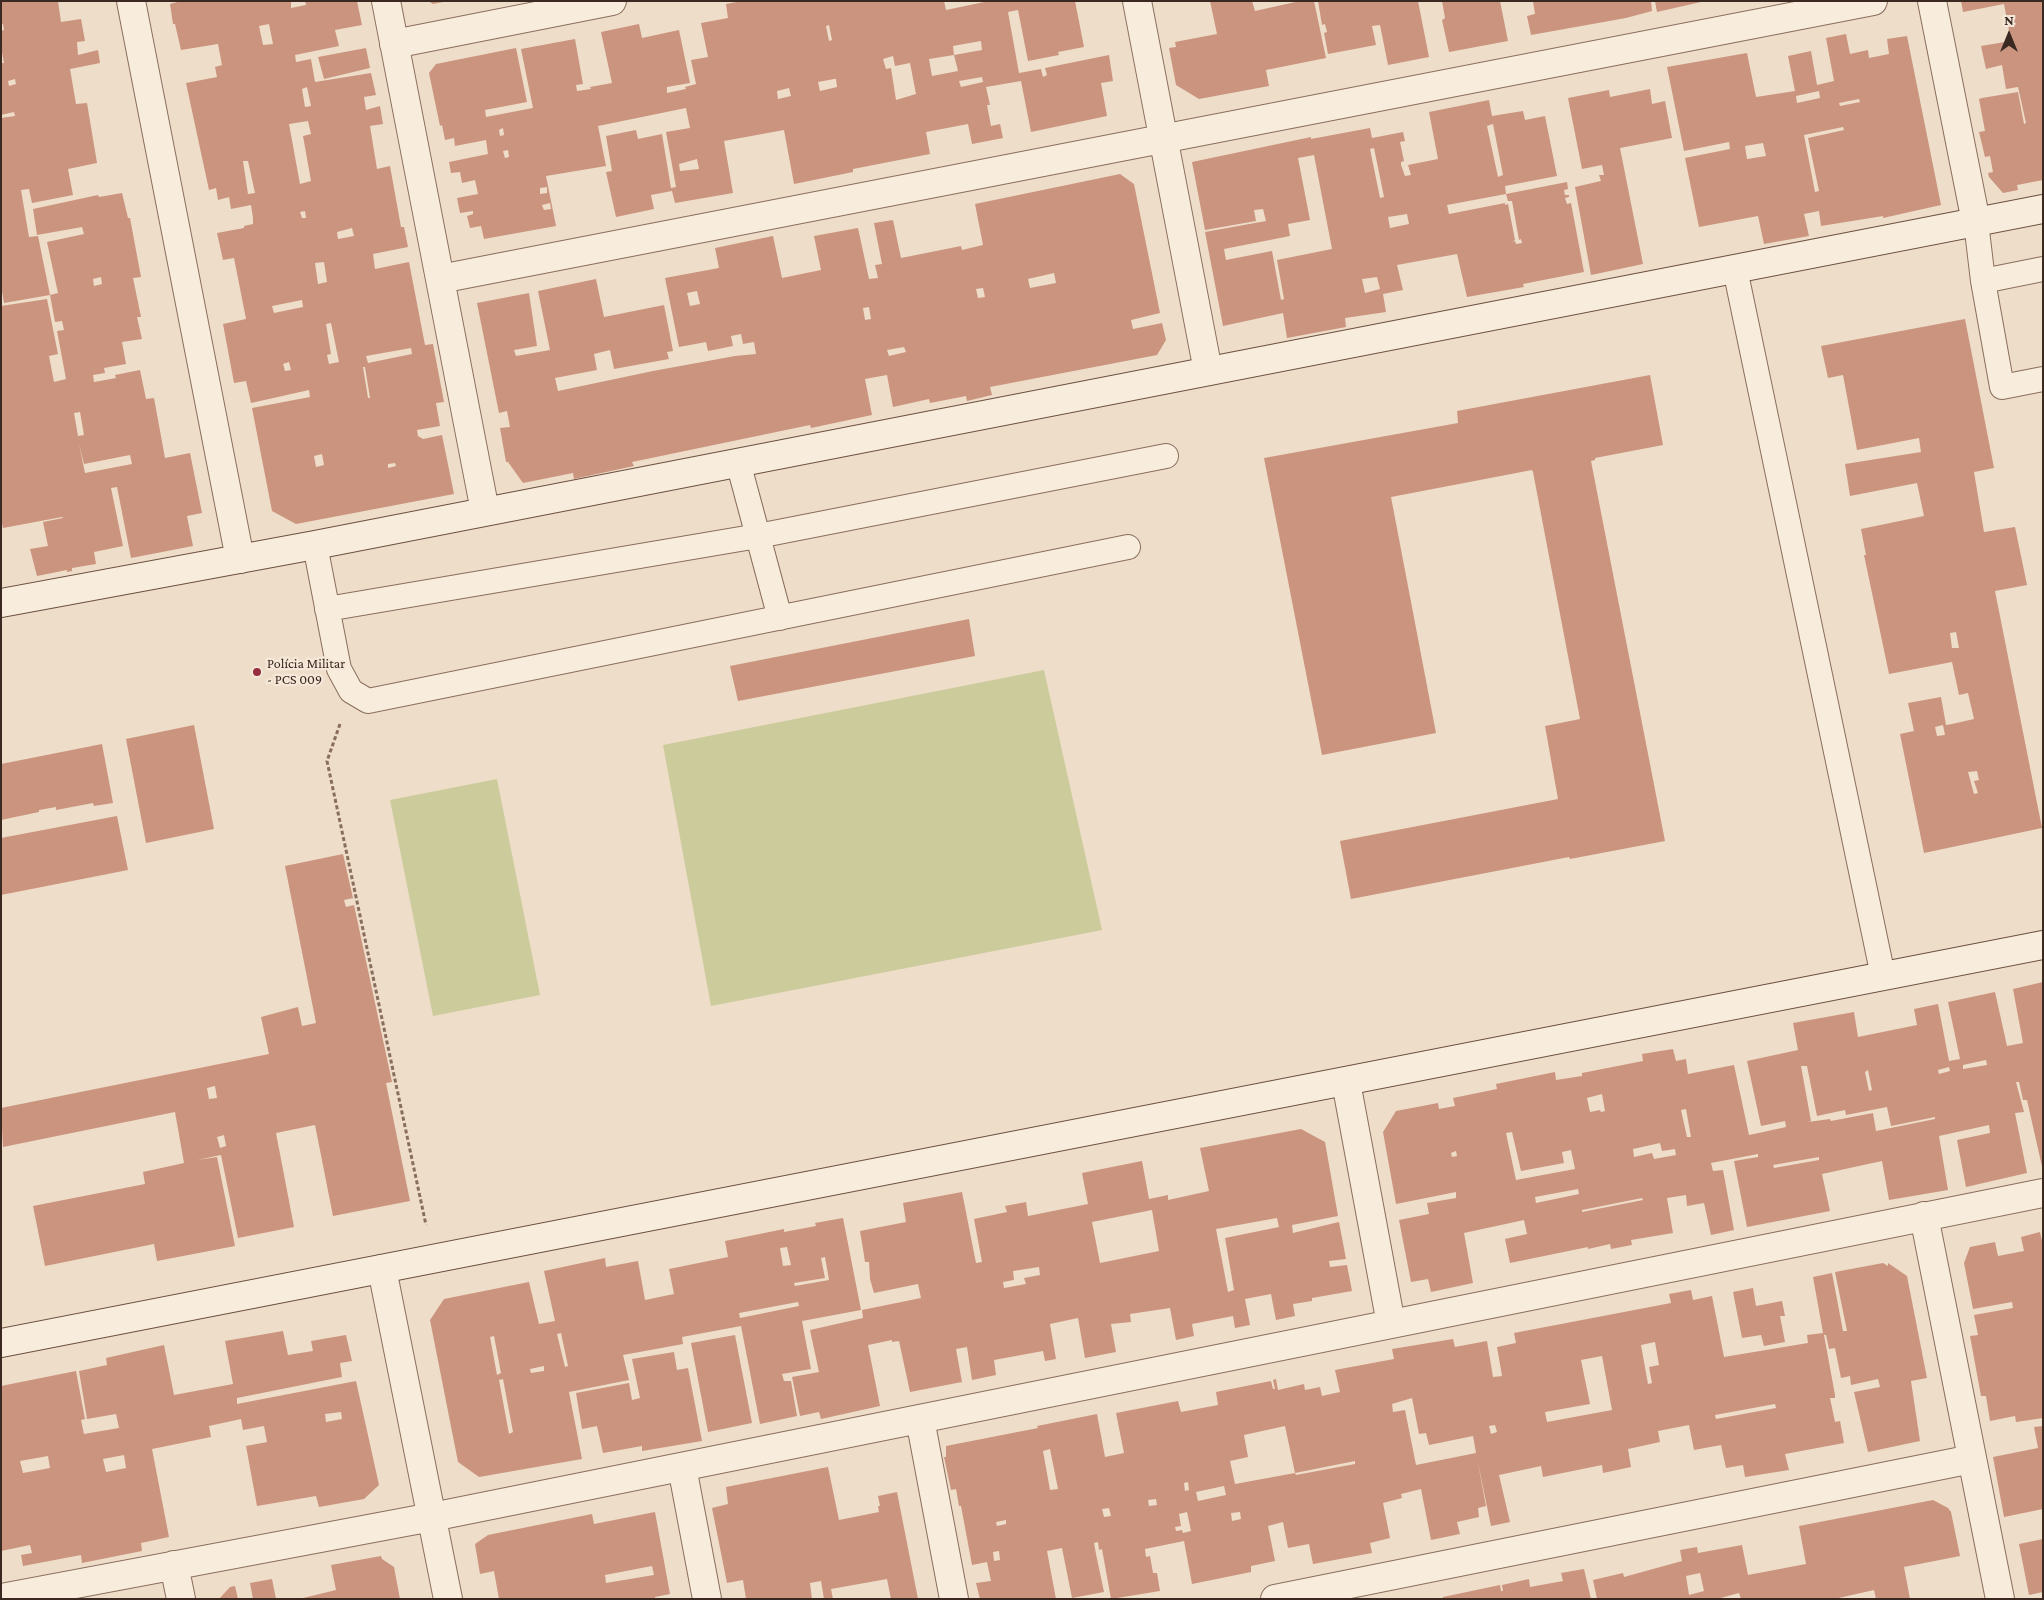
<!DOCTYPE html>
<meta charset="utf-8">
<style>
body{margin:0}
#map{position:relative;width:2044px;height:1600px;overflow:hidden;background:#eeddc8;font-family:"Crimson Pro",serif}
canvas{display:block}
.frame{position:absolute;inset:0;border:2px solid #3a2921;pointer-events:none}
.north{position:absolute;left:1984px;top:10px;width:50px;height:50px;-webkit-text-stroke:4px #f5e8d8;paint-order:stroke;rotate:0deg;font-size:14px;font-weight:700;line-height:20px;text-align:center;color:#3a2921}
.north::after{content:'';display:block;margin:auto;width:18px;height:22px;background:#3a2921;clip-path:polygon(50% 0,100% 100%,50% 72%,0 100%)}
</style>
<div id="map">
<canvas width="2044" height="1600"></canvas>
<div class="frame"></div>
<div class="north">N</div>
</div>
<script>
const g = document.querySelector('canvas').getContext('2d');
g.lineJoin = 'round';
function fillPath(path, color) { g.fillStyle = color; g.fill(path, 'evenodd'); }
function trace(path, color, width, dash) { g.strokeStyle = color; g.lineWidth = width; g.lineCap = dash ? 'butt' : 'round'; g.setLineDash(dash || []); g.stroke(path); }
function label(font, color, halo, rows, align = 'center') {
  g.font = font + ' "Crimson Pro",serif'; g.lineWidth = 4.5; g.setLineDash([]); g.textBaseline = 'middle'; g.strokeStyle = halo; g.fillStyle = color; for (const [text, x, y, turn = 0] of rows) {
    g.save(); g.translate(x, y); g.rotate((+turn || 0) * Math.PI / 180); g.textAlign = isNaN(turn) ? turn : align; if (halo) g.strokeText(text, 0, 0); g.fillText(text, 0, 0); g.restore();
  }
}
fillPath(new Path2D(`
 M1044,670L1102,930L711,1006L663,745Z
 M497,779L540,995L433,1016L390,800Z`), '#cccb9c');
fillPath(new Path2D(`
 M1,1H58L61,22L81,19L85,41L77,42L78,55L98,50L100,63L70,69L76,104L87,103L97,163L68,169L73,195L32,203L29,189L21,190L29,237L38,236L50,295L4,303L1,285V118L15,116L14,112L1,115V63H4L1,47V31L4,30L3,24L1,25ZM15,79L16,84L9,86L8,81Z
 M181,1H291V8L306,5L305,1H357L362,25L335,30L339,46L295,55L296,62L311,59L315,82L371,73L376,95L364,97L366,110L380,106L383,124L370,126L377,169L390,166L401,227H404L408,247L373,254L375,269L409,262L425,345L433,344L444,402L436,403L440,426L417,430L418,436L423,439L442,435L454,494L296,524L272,511L252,408L310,397L309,390L251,403L246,381L234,383L223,324L246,319L234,258L223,260L217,233L244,228V226L253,224V218L251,205L231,209L229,197L218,200L216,188L209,190L186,83L217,77L215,67L222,65L218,44L181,50L175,24H173L170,4ZM269,24L273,44L263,45L259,26ZM307,87L311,106L305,107L302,89ZM308,121L311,134L303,136L311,181L300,184L289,124ZM243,161H248L255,193L248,194ZM305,211L306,218H302L300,212ZM352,228L354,236L338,239L337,232ZM324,262L327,282L318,284L315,263ZM302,300L303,307L274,313L272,306ZM331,323L339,362L329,364L327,355L331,354L326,324ZM411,348L412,354L368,363L366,356ZM289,362L291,370L285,371L283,364ZM363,367H365L370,398H368ZM322,454L324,465L316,467L314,456ZM395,463L396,466L388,468V464Z
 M428,1H443V2L433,4Z
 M742,1H944L946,10L989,1H1075L1084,47L1058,52L1059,55L1028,61L1018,10L1008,12L1019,73L1041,69L1043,77L1047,75L1045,68L1109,55L1113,81L1101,83L1107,116L1031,132L1021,81L986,87L990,105H987L991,126L1000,124L1003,138L972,144L968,124L926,132L930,154L853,169V172L794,184L784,130L724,141L733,193L675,203L672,191L651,195L654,209L616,217L606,172L612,171L606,136L636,130L638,139L662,134L671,188L676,187L666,132L690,128L686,108L598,126L606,166L546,176L556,226L484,239L481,226L470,228L467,216L473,214V211L460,213L457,198L478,194L475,180L462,183L460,172L451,173L449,162L488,154L486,140L455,146L454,138L445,140L442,125L440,126L429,73L436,64L516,48L527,102L485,110L486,117L533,108L521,49L575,39L583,84L576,85L577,91L591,89L590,87L612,83L601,32L639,24L642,38L679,30L690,83L667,87V93L686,89L685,87L696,84L691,60L708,57L701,23L728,18L726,4ZM829,25L832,40L829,41L826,26ZM981,41L982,50L954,55L958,71L932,76L929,59L954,55L953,46ZM893,56L895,66L910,63L916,94L896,100L891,68L886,69L883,59ZM982,77L983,82L961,87L959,81ZM834,79H836L837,87L820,91L818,82ZM789,88L791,96L778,99L777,91ZM503,128L504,135L500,136L499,130ZM508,150L509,157L505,158L503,151ZM697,159L699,169L680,171L679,164ZM547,187V193L540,194V188ZM550,203L551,209L544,210L542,205Z
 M1210,1H1252L1255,11L1300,1H1314L1326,58L1266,70L1269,86L1199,99L1176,85L1169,48L1176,47L1175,42L1217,34Z
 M1318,1H1418L1429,57L1388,65L1380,25L1372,26L1376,45L1328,54L1324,33L1327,32L1325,24L1322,25Z
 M1442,1H1500L1508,41L1449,52L1442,20L1445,18Z
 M1533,1H1651L1652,11L1626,18L1531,35L1527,16L1535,14Z
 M1655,1H1701V2L1657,12Z
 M1961,1H2043V180L2017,185L2018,190L2003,193L1989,177L1988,173L1993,172L1990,156L1985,157L1979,132L1985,131L1979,99L1982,98L2018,92L2024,124L2026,123L2018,87L2006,89L2002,65L1986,69L1981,46L2011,41L2004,4L1963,12Z
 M1846,34L1850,54L1868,50L1869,58L1889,54L1887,39L1907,36L1941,205L1883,218V216L1821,226L1819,211L1804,214L1809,236L1764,244L1758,216L1699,227L1685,158L1730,149L1729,142L1684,151L1667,67L1747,53L1756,97L1795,91L1788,56L1811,51L1817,85L1834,81L1826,38ZM1819,91L1820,98L1797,103L1796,96ZM1859,99L1860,102L1840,106L1839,103ZM1843,127L1844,130L1808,138L1819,191L1815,192L1804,135ZM1763,143L1766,156L1747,159L1745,146Z
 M366,48L370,68L324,79L318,57Z
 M1650,89L1652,104L1665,101L1672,138L1620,148L1643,264L1591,275L1575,187L1601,181L1599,175H1604L1602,165L1582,169L1568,98L1609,90L1610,97Z
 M1489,100L1492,116L1523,111L1525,120L1545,116L1557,176L1505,186L1506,194L1447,205L1449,214L1505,203V205L1508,204L1515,240L1512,242L1515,241L1516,244L1522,243L1521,239L1519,240L1512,201H1508L1506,194L1567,182L1568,189L1564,190L1565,195H1569V197L1565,198L1567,204L1571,203L1584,272L1523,284L1524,287L1467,297L1457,254L1397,265L1403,290L1383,294L1386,312L1345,318L1346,327L1287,338L1283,313L1223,326L1205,232L1266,221L1263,209L1254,210L1256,221L1205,230L1192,162L1311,137V139L1370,128L1372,138L1403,132L1405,141L1400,142L1404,161L1401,162V165L1405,176L1411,175L1408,165L1438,159L1429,112ZM1493,124L1503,175L1498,177L1487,126ZM1374,148L1384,197L1380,198L1370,149ZM1314,155L1332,249L1277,260L1284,299L1281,300L1272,251L1226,260L1224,249L1290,236L1288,224L1310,220L1298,158ZM1407,214L1409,224L1390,228L1388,217ZM1377,277L1380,289L1365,293L1362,279Z
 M1120,174L1134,184L1160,313L1131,320L1133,329L1162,323L1166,340L1157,355L990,387L992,395L967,401L966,396L930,403L929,399L893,407L887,375L865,379L872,415L811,428L810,425L632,462L634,466L574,479L573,473L523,483L508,462H506L500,428L510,427L507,411L499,413L477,303L529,293L537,346L514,350L516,356L550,350L538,291L596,279L604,317L664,305L673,351L667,352L669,359L614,369L610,350L594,354L597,370L555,378L558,391L653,371L735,356L756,354L754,342L743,344L741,334L731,336L733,346L708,351L706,342L679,347L665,278L719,268L715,248L773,236L782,278L821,270L814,236L858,228L869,279L878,278L875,265L882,264L874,223L893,220L901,258L961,246L962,250L983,245L975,204ZM1054,273L1056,283L1030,288L1028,279ZM983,288L985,297L978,298L976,289ZM697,291L700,304L690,306L687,293ZM869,307L871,319L865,320L863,308ZM904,347L906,352L889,356L887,350Z
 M122,193L128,218H130L141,277L133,278L141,317H137L142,339L122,342L126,364L104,368L105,373L93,375L94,382L116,378L115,375L140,370L146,399L154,398L165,458L190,453L202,513L187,516L193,546L131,558L117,487L111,488L123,546L94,552L96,564L72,568V571L67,572V570L37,576L30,549L48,546L43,522L63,518L62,517L3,528L1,519V306L47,299L58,354L49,356L54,382L66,379L57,331L64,330L62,321L55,322L50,295L58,293L47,242L84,234L82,227L37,235L33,209L98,195L99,197ZM101,277L102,284L94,286L93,279ZM80,412L84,435L78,436L74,413ZM79,444L84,464L130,455L132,464L85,473Z
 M1965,319L1994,468L1974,472L1984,532L2015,527L2027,585L1995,591L2042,828L1924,853L1900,734L1914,731L1908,703L1941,697L1946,725L1952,724L1974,719L1968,693L1959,695L1952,662L1889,674L1864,555H1866L1861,529L1924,516L1917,483L1850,496L1845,464L1921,452L1919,438L1857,450L1843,375L1828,378L1821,346ZM1956,632L1959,648H1952L1950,633ZM1943,725L1945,735L1937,736L1935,727ZM1977,771L1979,780L1974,781L1978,793L1974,794L1968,772Z
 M1650,375L1663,445L1595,458V460L1591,461L1665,841L1570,859L1569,857L1351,899L1340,841L1558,799L1545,726L1580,719L1533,472L1532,470L1391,497L1436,733L1322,755L1264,458L1458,423L1457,411Z
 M969,619L975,656L738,701L730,666Z
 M194,725L214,829L146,843L126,739Z
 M102,744L113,803L94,806L93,803L56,810V807L39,810V812L1,820V764Z
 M117,816L128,870L1,895V838Z
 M343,854L353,898L344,900L346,907L354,905L392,1082L386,1083L410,1201L333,1216L315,1125L276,1133L294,1227L238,1238L221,1155L197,1160L217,1157L235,1246L157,1261L154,1244L45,1266L33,1206L145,1184L143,1172L184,1163L175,1112L3,1147L1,1108L269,1054L261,1017L298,1007L302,1026L316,1023L285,866ZM215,1086L217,1098L209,1099L207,1088ZM224,1135L226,1146L220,1148L217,1137Z
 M2043,982V1171L2027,1100H2023L2019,1082H2016L2024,1112L2015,1113L2027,1173L1966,1187L1957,1140L1990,1133L1989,1125L1939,1136L1948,1190L1889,1200L1882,1161L1822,1174L1830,1211L1747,1227L1734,1161L1758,1157V1154L1711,1163L1713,1171L1723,1170L1734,1230L1711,1235L1704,1203L1687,1206L1686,1195L1667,1198L1673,1233L1631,1240L1632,1245L1611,1249L1610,1244L1588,1249V1247L1510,1263L1505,1239L1527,1234L1524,1220L1464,1233L1473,1283L1431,1292L1428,1279L1411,1282L1399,1220L1429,1214L1427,1203L1456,1198V1192L1396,1204L1383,1132L1396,1111L1438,1103L1439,1109L1455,1106L1453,1098L1497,1089L1496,1084L1555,1072L1556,1080L1582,1076V1073L1643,1061L1642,1054L1673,1049L1676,1061L1686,1059L1688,1074L1734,1065L1749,1135L1754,1134L1786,1127L1785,1121L1761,1126L1747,1061L1798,1050L1793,1023L1854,1012L1858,1037L1917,1025L1914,1009L1938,1004L1949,1061L1960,1059L1948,1002L1995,992L2007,1046L2023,1043L2013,989ZM1986,1060L1987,1065L1963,1069V1065ZM1801,1066H1807L1817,1116L1845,1110L1846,1115L1887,1107L1891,1126L1935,1117V1119L1876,1131L1873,1113L1831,1121L1830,1119L1808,1122L1811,1121ZM1949,1067L1950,1071L1939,1074L1938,1070ZM1868,1070L1872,1090L1869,1091L1865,1072ZM1602,1094L1605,1111L1601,1112L1600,1110L1590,1112L1587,1098ZM1686,1109L1691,1137H1687L1681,1110ZM1512,1132L1521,1171L1564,1163L1562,1152L1571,1150L1575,1169L1516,1180L1506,1133ZM1660,1143L1662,1151L1675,1149L1676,1155L1654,1159L1652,1153L1634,1157L1633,1149ZM1456,1151L1457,1156L1452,1157L1451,1153ZM1819,1157V1160L1774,1168L1773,1165ZM1578,1189L1579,1194L1536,1203L1535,1197ZM1642,1198L1643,1200L1582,1212V1210Z
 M1301,1129L1325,1142L1338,1216L1292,1225L1293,1233L1339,1222L1346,1259L1329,1261L1330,1267L1347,1265L1352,1291L1312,1298V1301L1293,1304L1295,1316L1276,1320L1271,1294L1245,1299L1250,1325L1235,1328L1233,1316L1192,1324L1194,1336L1176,1340L1170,1308L1130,1314L1131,1322L1111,1324L1116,1352L1085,1358L1078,1318L1050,1324L1056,1359L1045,1361L1043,1351L994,1360L996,1375L972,1380L967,1347L956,1349L962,1382L910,1392L899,1341L892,1342V1340L868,1345L880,1406L821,1419L819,1412L800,1416L792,1377L819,1372L810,1330L863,1318L862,1310L921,1298L918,1284L874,1293L870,1279L869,1262H865L863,1249L860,1231L906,1222L903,1203L962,1192L976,1263L982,1262L974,1219L1007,1212L1005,1206L1026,1202L1028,1216L1088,1204L1082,1173L1142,1161L1149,1199L1168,1195V1200L1209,1191L1200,1148ZM1152,1210L1159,1251L1100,1263L1092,1222ZM1277,1218L1279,1227L1225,1238L1234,1290L1228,1292L1216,1229ZM1039,1267L1040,1275L1024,1278L1026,1284L1004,1288L1003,1282L1014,1280L1013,1271Z
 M843,1218L861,1310L802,1321L811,1369L782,1374L784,1381H791L797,1416L760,1424L741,1326L682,1337L683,1344L623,1355L629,1380L569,1392L582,1459L479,1477L458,1462L430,1320L444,1299L529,1282L539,1324L555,1321L544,1271L605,1258L606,1267L638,1261L645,1300L674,1294L669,1269L728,1257L725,1241L784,1229V1232L816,1226L815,1223ZM787,1247L791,1265L783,1266L780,1248ZM825,1257L829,1280L795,1286L794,1283L825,1278L821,1258ZM798,1302L799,1306L740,1318L739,1313ZM561,1333L568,1366L565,1367L557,1334ZM494,1336L501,1373L497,1375L490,1337ZM544,1366V1371L531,1373L530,1369ZM503,1379L513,1432L509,1434L499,1380Z
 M2040,1232L2043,1245V1418L2016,1422L2015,1416L1990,1421L1986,1396H1981L1970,1336L1978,1335L1974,1315L2013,1308L2012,1302L1973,1309L1964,1263L1970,1247L1995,1242L1998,1256L2024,1251L2021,1237Z
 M1883,1263L1888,1266V1263L1907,1276L1927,1378L1911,1381L1920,1441L1868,1452L1854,1392L1880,1387L1878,1379L1851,1385L1850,1376L1841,1378L1835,1348L1829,1349L1826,1335H1824L1835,1395V1398H1830L1835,1422L1840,1421L1844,1443L1785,1454L1789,1470L1745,1477L1743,1465L1726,1468L1721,1445L1694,1450L1689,1425L1658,1431L1660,1442L1628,1449L1631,1467L1603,1473L1602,1465L1543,1477L1541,1466L1499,1475L1510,1522L1491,1526L1477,1458L1486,1506L1478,1508L1479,1517L1457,1522L1460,1534L1431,1540L1421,1489L1401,1494L1402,1498L1383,1503L1390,1538L1370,1543L1372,1553L1313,1564L1309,1544L1288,1548L1283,1522L1268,1526L1275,1561L1251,1566V1572L1192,1584L1184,1541L1145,1549L1146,1557L1150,1556L1153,1573H1157L1160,1591L1111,1599L1102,1549L1099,1550L1098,1542L1094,1543L1096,1554L1104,1592L1072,1598L1062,1548L1047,1551L1056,1599H980L976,1583L991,1581L987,1562L972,1565L961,1506H959L956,1489L951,1490L944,1457H946V1446L1038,1428L1037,1426L1097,1414L1105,1457L1124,1453L1116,1413L1178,1401L1181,1412L1218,1405L1216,1392L1271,1381L1273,1389H1275L1273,1380L1276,1379L1278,1390L1304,1384L1305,1390L1320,1387L1322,1396L1340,1392L1335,1370L1394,1359L1392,1349L1453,1339L1455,1347L1487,1341L1493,1377L1502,1376L1497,1347L1516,1343L1514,1333L1671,1303L1669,1294L1691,1290L1693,1300L1712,1296L1724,1357L1808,1343L1807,1335L1823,1333L1813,1277L1832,1273L1843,1331H1847L1835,1272ZM1655,1342L1659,1365L1649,1367L1652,1383L1648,1384L1641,1345ZM1602,1356L1612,1410L1547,1422L1545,1412L1590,1404L1581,1360ZM1412,1398L1419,1434L1426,1433L1429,1445L1473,1436L1476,1453L1416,1465L1405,1410L1393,1412L1392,1404ZM1775,1404L1776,1408L1716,1419L1715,1415ZM1495,1425L1497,1432L1491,1434L1489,1426ZM1285,1426L1295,1473L1355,1461V1464L1296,1475L1295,1473L1235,1484L1230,1461L1248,1457L1244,1435ZM1050,1449L1058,1489L1050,1490L1043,1451ZM1188,1482L1189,1490L1185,1491L1184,1483ZM1224,1486L1226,1495L1198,1501L1196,1492ZM1156,1499L1157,1505L1149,1506L1148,1500ZM1109,1508L1111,1516L1104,1517L1102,1509ZM1187,1512L1191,1531L1183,1533L1182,1530L1176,1531L1175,1527L1181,1526L1179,1514ZM1240,1512L1241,1519L1232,1521L1231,1513ZM1006,1520V1524L997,1526L996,1522ZM999,1551L1000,1560L994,1561L993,1552Z
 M1753,1288L1756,1306L1782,1301L1785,1316H1780L1785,1342L1764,1346L1761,1335L1742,1338L1733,1292Z
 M283,1331L288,1355L313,1351L311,1341L346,1335L352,1361L340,1363L342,1377L237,1398V1404L356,1381L379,1485L364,1499L319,1507L316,1496L257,1506L246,1446L267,1442L264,1426L243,1430L241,1419L209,1426L211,1437L152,1449L169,1537L141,1543L142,1551L82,1563L81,1555L23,1566L21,1555L32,1553L30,1545L1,1551V1386L76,1371L85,1419L81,1420L84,1434L119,1428L116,1414L87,1419L79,1371L107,1365L106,1358L164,1345L174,1395L233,1384L225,1341ZM341,1412L342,1419L326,1422L325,1414ZM124,1455L126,1468L106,1472L103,1459ZM48,1456L50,1468L23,1473L20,1461Z
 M735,1335L752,1423L708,1432L691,1343Z
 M674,1352L677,1370L688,1368L702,1441L642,1451V1446L603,1453L597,1426L582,1429L576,1393L629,1383L632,1400L640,1398L632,1359Z
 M2043,1426V1509L2004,1517L1993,1457L2038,1448L2034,1427Z
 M828,1467L839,1520L879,1512L878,1506H880L878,1496L897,1492L918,1599H891L887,1579L831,1589L833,1599H824L821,1581L810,1583L812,1599H746L743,1580L727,1583L712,1508L728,1504L726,1487Z
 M1933,1500L1948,1508L1951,1512L1960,1556L1904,1567L1910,1599H1876L1874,1590L1834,1599H1741L1739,1593L1717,1599H1597L1593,1580L1623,1573L1624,1577L1682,1561L1680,1550L1697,1547L1698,1553L1742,1545L1748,1575L1806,1564L1799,1526ZM1700,1573L1704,1591L1689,1595L1686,1576Z
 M655,1512L670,1594L655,1597V1599H499L494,1571L480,1574L475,1544L488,1535L592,1514L594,1524ZM652,1566L654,1575L606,1583L605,1575Z
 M2043,1539V1592L2029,1595L2019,1544Z
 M381,1556L382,1559L394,1567L400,1599H299L336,1590L331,1565Z
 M1584,1569L1591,1599H1443V1597L1500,1585L1501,1591H1503L1502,1585L1529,1579L1530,1587L1563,1581L1561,1573Z
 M272,1579L276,1599H253L250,1583Z
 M235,1586L238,1599H219L230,1587Z`), '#cb947f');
const lane = new Path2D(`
 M1976,222L1983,281L2043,269
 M1735,269L1883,976
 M1983,281L2002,387L2043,379
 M738,462L780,618
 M315,545L339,669L351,691L368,701L1128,547
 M327,609L758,536L1166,456`);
const street = new Path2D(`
 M131,1L240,559
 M386,1L485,511
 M1137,1L1208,371
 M1932,1L1976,222
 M394,44L612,1
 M440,279L1873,1
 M1346,1082L1391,1324
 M1924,1216L2000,1599
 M382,1269L448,1599
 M920,1419L954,1599
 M682,1467L707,1599
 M174,1565L181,1599
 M1,1598L432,1517L2043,1193
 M1275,1599L1972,1459`);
const secondary = new Path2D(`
 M1,603L315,545L2043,209
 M1,1343L2043,945`);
trace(lane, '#8a6e5d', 26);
trace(street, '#8a6e5d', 30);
trace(secondary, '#6c5040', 30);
trace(new Path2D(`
 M340,724L327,761L426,1225`), '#8a6e5d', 3, [4, 2.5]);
trace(lane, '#f8ecdc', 24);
trace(street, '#f8ecdc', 28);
trace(secondary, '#f8ecdc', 28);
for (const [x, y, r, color] of [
 [257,672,5,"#972f3f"]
]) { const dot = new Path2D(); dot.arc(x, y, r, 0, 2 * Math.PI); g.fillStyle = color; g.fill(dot); trace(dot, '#f5e8d8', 2); }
label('14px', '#3a2921', '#f5e8d8', [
 ["Polícia Militar",267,664],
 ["- PCS 009",267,680]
], 'left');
</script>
